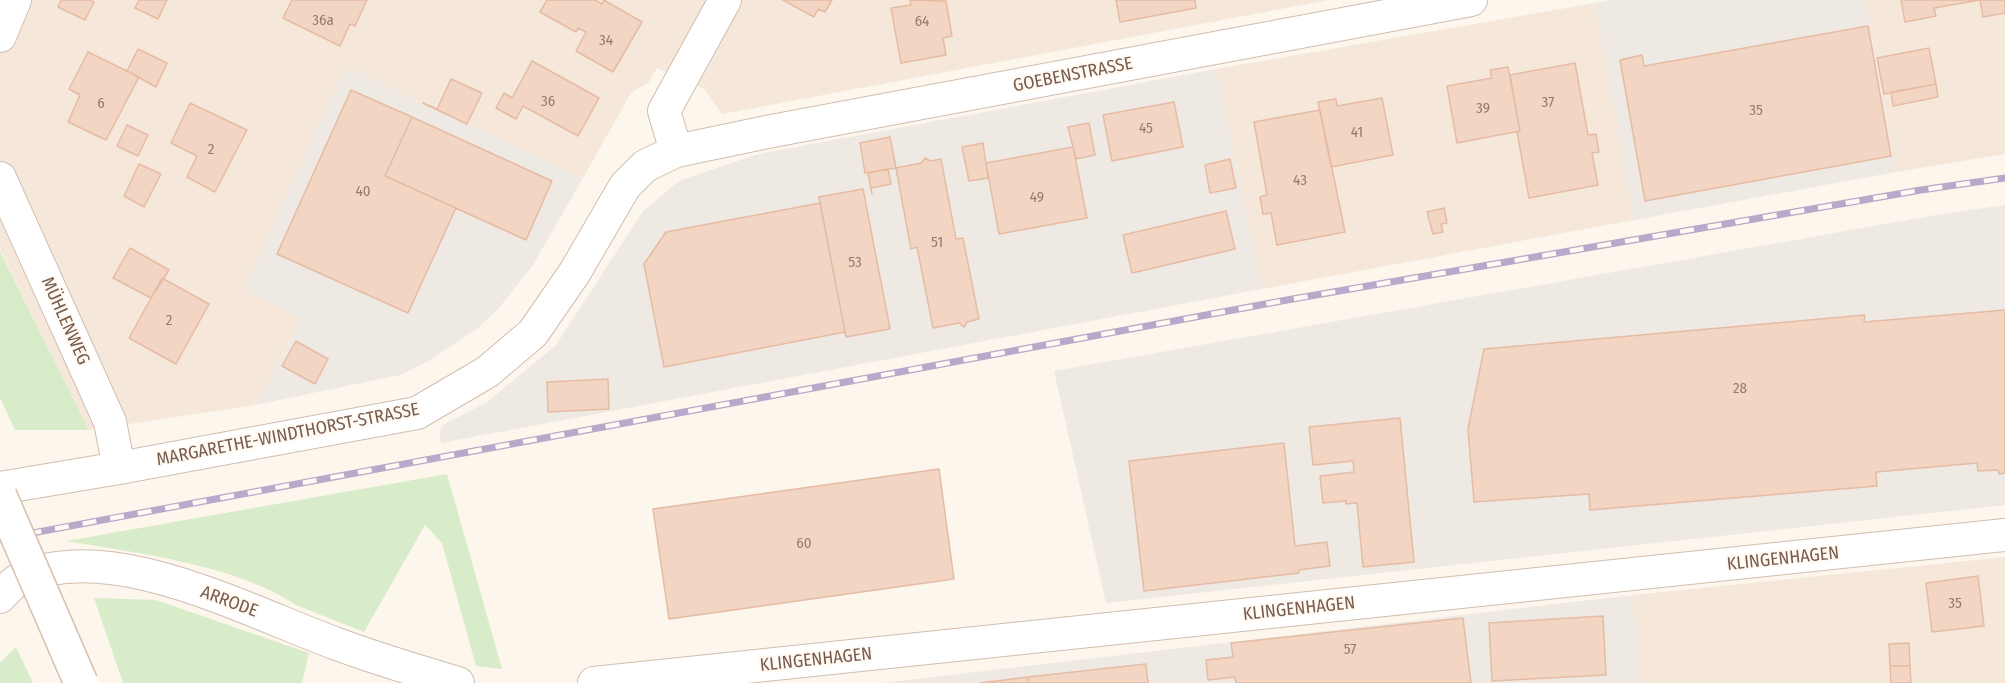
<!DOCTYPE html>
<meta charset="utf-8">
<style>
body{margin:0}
canvas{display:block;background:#fdf6ec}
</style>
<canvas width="2005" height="683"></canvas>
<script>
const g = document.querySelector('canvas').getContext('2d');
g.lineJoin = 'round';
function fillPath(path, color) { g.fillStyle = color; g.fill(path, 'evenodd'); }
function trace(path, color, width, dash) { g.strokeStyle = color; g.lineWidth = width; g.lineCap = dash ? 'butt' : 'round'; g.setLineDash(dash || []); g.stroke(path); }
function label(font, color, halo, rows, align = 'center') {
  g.font = font + ' "Fira Sans Condensed",sans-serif'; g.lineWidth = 4.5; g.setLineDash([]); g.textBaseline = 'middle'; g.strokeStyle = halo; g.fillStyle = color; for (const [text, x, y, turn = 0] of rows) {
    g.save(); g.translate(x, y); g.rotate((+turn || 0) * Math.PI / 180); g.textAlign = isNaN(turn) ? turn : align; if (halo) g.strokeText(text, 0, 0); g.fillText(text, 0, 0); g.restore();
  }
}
fillPath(new Path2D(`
 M0,0H1329L722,114L704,89L657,68L649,82L631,93L583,178L345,67L246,287L302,320L255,405L89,430L0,249Z
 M1865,0H2005V154L1896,172Z
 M1595,3L1634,220L1262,289L1216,69Z
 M2005,557V683H1638L1633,595Z`), '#f5e8da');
fillPath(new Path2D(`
 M1612,0H1865L1896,172L1634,220L1595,3Z
 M345,67L583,178L533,265L499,308L478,328L430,360L400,375L255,405L302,320L245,288Z
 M1216,69L1262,289L441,443L439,430L443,425L487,402L556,345L643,211L679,181L758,154Z
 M2005,205V505L1106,603L1054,371L1936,215Z
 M1633,595L1638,683H882Z`), '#efe9e4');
fillPath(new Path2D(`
 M0,251L89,430H15L0,398Z
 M447,474L502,669L476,666L442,543L425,525L364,632L296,605C236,565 137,553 66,541Z
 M94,598L156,600L309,653L302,683H123Z
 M16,647L33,683H0V663Z`), '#d8ecc9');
const building = new Path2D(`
 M61,0H90L94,2L85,20L58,7Z
 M139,0H167L158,19L135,8Z
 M292,0H367L355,26L350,24L340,46L283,18Z
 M547,0H595L602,4L604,0L642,22L613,72L576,51L586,32L578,28L576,32L540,12Z
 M783,0H832L825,12L818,9L814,17Z
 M910,0L946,1L952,36L943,38L946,55L901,63L891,8L911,5Z
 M1116,0H1195L1196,8L1120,22Z
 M1901,0H2005V13L1983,17L1980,0L1934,8L1936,16L1905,22Z
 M1868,26L1891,156L1645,201L1620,60L1642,55L1644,66Z
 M1929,48L1936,84L1884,94L1877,58Z
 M138,49L167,63L156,87L127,71Z
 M88,52L139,77L106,140L68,122L80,95L69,89Z
 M532,61L599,98L578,136L523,106L516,119L496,108L504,93L512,98Z
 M1575,63L1588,135L1596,134L1599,152L1592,153L1598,185L1529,198L1517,132L1520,131L1510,75Z
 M1508,67L1520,131L1457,143L1447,86L1492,78L1490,70Z
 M451,79L482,93L467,124L423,103L437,109Z
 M1936,84L1938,97L1893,106L1891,92Z
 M351,90L412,117L385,176L456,208L408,313L277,254Z
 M1382,98L1393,155L1331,167L1318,102L1336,99L1337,106Z
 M1174,102L1183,147L1112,161L1103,115Z
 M190,103L247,130L215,192L187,177L197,156L171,143Z
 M1320,110L1345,232L1277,245L1271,213L1263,214L1260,197L1267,195L1254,122Z
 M412,117L552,181L526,240L385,176Z
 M1089,123L1095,155L1076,159L1068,127Z
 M127,125L148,135L138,156L117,146Z
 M890,137L896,168L865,173L860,143Z
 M983,143L988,178L969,181L962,147Z
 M1073,147L1087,218L999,234L986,163Z
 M925,158L930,161L941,159L956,239L963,238L979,319L967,322L964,327L959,323L933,328L917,247L911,249L896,168L921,163Z
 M1230,159L1236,188L1210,193L1205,165Z
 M139,164L161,174L144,207L124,196Z
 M888,169L891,184L871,188L872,194L868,173Z
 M863,189L890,329L846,337L819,197Z
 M820,203L845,332L664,367L644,264L666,232Z
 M1444,208L1447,223L1441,224L1443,232L1433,234L1427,212Z
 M1226,211L1235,249L1132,273L1123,235Z
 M130,248L169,270L151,298L113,278Z
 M162,278L209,304L176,364L129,338Z
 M2005,310V473L1999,474L1998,470L1978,471L1977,463L1876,472L1877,486L1590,510L1589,494L1474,502L1468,429L1484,349L1865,315L1864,322Z
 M296,341L328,359L315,384L282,366Z
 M608,379L609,409L548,412L547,382Z
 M1400,418L1414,562L1363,567L1357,503L1346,504V501L1323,503L1320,476L1354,472L1353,461L1313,465L1309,427Z
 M1284,443L1295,546L1327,542L1330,566L1298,570L1299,573L1144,591L1129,461Z
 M939,469L954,579L669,619L653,509Z
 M1978,576L1984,626L1932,632L1926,583Z
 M1603,616L1606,675L1492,681L1489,623Z
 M1463,618L1471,683H1236L1235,677L1208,680L1206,660L1233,657L1231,643Z
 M1909,643L1910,666H1890L1889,644Z
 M1146,664L1148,683H1029L1028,677Z
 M1890,666H1910L1911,683H1891Z
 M1028,677L1029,683H980Z`);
fillPath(building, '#f3d5c3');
trace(building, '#e6bba3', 1.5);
const street = new Path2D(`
 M0,36L15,0
 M676,151L664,111L725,0
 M0,178L110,422L119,468
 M0,488L119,468L417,413L487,372L533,333L575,272L625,186L645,166L676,151L772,131L1471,0
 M0,597C6,591 13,582 20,579C110,536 251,613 337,644C377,659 418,671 458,683
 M594,683L2005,535`);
trace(street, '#d1beb0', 34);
trace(street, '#fff', 32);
const rail = new Path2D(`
 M0,539L1287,300L1921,190L2005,178`);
trace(rail, '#b9a8c9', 7);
trace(rail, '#fffaf3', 4.5, [14]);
const secondaryBridge = new Path2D(`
 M0,496L81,683`);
trace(secondaryBridge, '#d6c0b0', 36, []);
trace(secondaryBridge, '#fff', 33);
label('15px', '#987a6a', null, [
 ["36a",323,21],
 ["64",922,22],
 ["34",606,41],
 ["36",548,102],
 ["37",1548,103],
 ["6",101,104],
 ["39",1483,109],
 ["35",1756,111],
 ["45",1146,129],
 ["41",1357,133],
 ["2",211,150],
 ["43",1300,181],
 ["40",363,192],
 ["49",1037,198],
 ["51",937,243],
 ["53",855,263],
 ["2",169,321],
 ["28",1740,389],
 ["60",804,544],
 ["35",1955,604],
 ["57",1350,650]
]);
label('18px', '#7a5c4d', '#fffaf3', [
 ["GOEBENSTRASSE",1073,75,-11],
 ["MÜHLENWEG",65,321,66],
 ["MARGARETHE-WINDTHORST-STRASSE",288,435,-11],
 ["KLINGENHAGEN",1783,559,-6],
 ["ARRODE",229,602,20],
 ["KLINGENHAGEN",1299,609,-6],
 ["KLINGENHAGEN",816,660,-6]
]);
</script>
